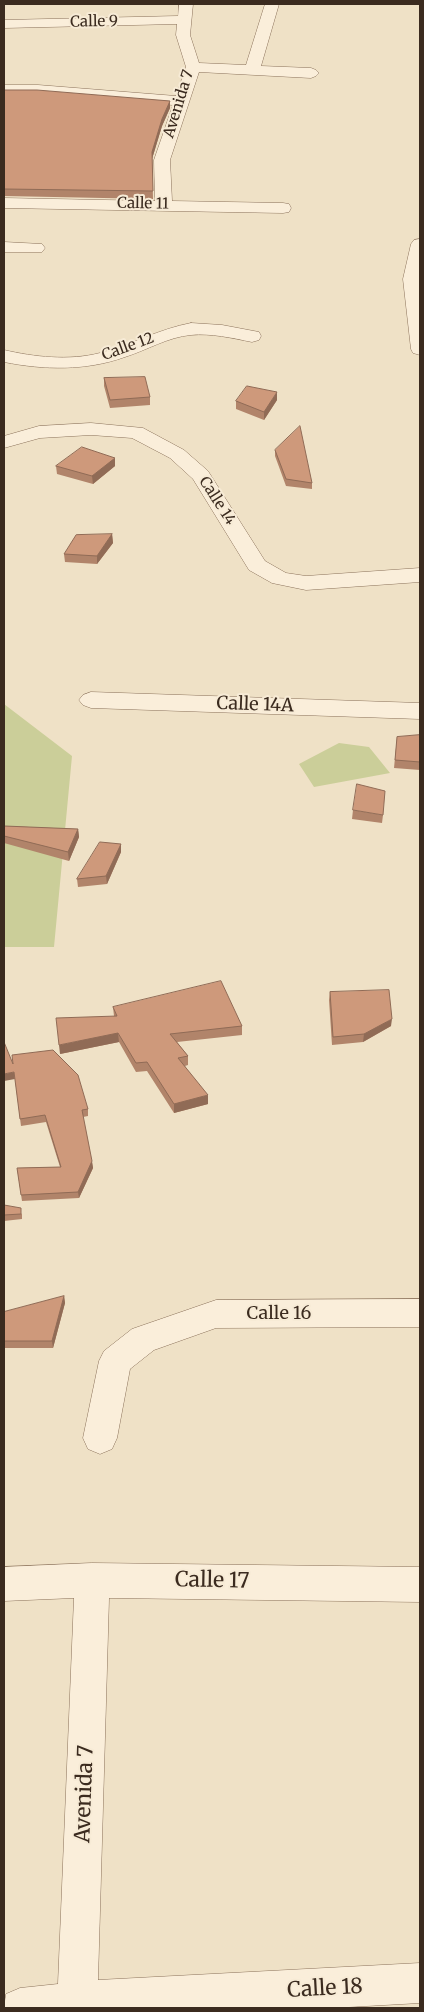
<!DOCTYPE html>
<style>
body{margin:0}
#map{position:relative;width:424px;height:2012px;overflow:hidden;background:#efe1c6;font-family:Merriweather,serif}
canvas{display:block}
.frame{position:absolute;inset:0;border:5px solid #3b2b1f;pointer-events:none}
</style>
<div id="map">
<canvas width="424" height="2012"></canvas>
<div class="frame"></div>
</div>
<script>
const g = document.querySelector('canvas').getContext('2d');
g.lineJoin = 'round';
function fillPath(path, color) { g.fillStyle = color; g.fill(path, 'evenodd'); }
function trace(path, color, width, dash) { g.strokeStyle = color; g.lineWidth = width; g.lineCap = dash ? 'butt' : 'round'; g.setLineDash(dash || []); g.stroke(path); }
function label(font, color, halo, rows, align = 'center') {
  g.font = font + ' Merriweather,serif'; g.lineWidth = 4; g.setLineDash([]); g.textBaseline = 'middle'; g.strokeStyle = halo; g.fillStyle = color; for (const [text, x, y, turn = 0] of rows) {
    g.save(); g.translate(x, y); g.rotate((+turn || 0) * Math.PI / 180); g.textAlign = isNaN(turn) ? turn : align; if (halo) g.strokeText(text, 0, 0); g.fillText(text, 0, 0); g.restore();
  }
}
fillPath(new Path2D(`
 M4,704L72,756L54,947H4Z
 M339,743L369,747L390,773L314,787L299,764Z`), '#cbce99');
const minor = new Path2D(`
 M179,4H193L190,35L199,63L246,65L265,4H279L261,66L311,68L316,70L319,73L316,76L311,78L199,72L170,160L172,201L283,203L289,204L291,208L289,212L283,213L4,208V198L155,201L154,160L173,105L38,95H4V85H38L176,96L186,67L176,35L177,24L4,28V20L178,16Z
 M420,239V355L413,353L411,349L403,279L411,244L414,240Z
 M4,242L42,244L45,248L42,252H4Z
 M191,323L222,325L259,332L261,336L259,340L252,342C232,338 211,333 191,335C168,337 147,350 125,357C86,371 44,370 4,362V350C34,357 69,361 100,353C131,345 159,329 191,323Z
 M91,423L143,428L184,450L208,471L265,561L286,573L306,576L420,568V582L306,590L272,583L249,570L193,479L170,458L132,438L91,435L40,438L4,448V436L39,426Z
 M91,692L420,703V719L91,708L83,705L79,700L83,695Z
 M420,1299V1327L216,1328L154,1350L130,1369L117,1438L112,1449L100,1454L88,1449L83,1438L99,1361L104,1351L132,1329L216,1300Z
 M92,1563L420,1567V1602L109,1598L98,1980L420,1963V2003L331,2008H4L6,1994L20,1988L58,1984L74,1598L4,1601V1567Z`);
trace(minor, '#8b725b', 1);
fillPath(minor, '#faeeda');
fillPath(new Path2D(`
 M4,90L170,101V108L162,126L152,159L153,199L4,196Z
 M104,378L150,397V405L110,408L104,386Z
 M277,400L264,420L236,409V401Z
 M275,450L312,483V489L286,486L275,456Z
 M115,458V466L93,484L57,474L56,466Z
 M112,534L113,543L97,564L65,562L64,554Z
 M420,735V770L394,768L397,737Z
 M353,810L383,815L382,823L352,819Z
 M4,826L78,829L79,837L69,861L4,843Z
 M121,844V852L107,884L78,887L77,879Z
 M330,992L391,1026L363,1042L332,1045L329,1000Z
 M113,1007L242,1026V1035L177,1042L188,1056V1065L185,1066L208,1104L174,1113L147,1071L136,1072L119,1042L60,1054L114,1016Z
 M13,1064L88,1109V1116L83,1117L93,1168L79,1198L22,1201L17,1168L60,1167L46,1122L21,1126Z
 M4,1205L22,1214V1219L4,1221Z
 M64,1296L65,1303L53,1348H4V1312Z`), '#b1846a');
fillPath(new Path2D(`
 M170,101V108L162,126L152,159L153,199L152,152L162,119Z
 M277,392V400L264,420V412Z
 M115,458V466L93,484L92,476Z
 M112,534L113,543L97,564V556Z
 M78,829L79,837L69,861L68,852Z
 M121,844V852L107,884L106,876Z
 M392,1019L391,1026L363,1042L364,1034Z
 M118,1033L119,1042L60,1054L59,1045Z
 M14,1072L15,1079L4,1081V1074Z
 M208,1095V1104L174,1113V1104Z
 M92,1161L93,1168L79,1198L78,1192Z
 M64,1296L65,1303L53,1348L52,1341Z`), '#906b56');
const building = new Path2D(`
 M4,90H37L170,101L162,119L152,152L153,191L4,189Z
 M145,377L150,397L110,400L104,378Z
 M247,386L277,392L264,412L236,401Z
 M300,426L312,483L286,479L275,450Z
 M82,447L115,458L92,476L56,466Z
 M112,534L97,556L64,554L76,535Z
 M420,735V762L395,760L397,737Z
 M357,784L385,791L383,815L353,810Z
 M4,826L78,829L68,852L4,836Z
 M100,842L121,844L106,876L77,879Z
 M221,981L242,1026L170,1034L188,1056L178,1058L208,1095L174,1104L147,1062L136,1063L118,1033L59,1045L56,1018L117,1016L113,1007Z
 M389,990L392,1019L364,1034L333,1037L330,992Z
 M4,1042L13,1064L12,1055L53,1050L78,1075L88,1109L82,1110L92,1161L78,1192L21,1195L17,1168L61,1167L45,1115L20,1119L14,1072L4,1074Z
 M4,1205L21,1208V1214L4,1215Z
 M64,1296L52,1341H4V1312Z`);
fillPath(building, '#ce997b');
trace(building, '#906b56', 1);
label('15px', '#3b2b1f', '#f7ebd6', [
 ["Calle 9",94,22,-1],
 ["Avenida 7",179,104,-73],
 ["Calle 11",143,204,1],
 ["Calle 12",128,347,-20],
 ["Calle 14",217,501,57]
]);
label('18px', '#3b2b1f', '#f7ebd6', [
 ["Calle 14A",255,705,2],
 ["Calle 16",279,1314]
]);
label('21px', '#3b2b1f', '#f7ebd6', [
 ["Calle 17",212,1581,1],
 ["Avenida 7",85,1794,-88],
 ["Calle 18",325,1989,-3]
]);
</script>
